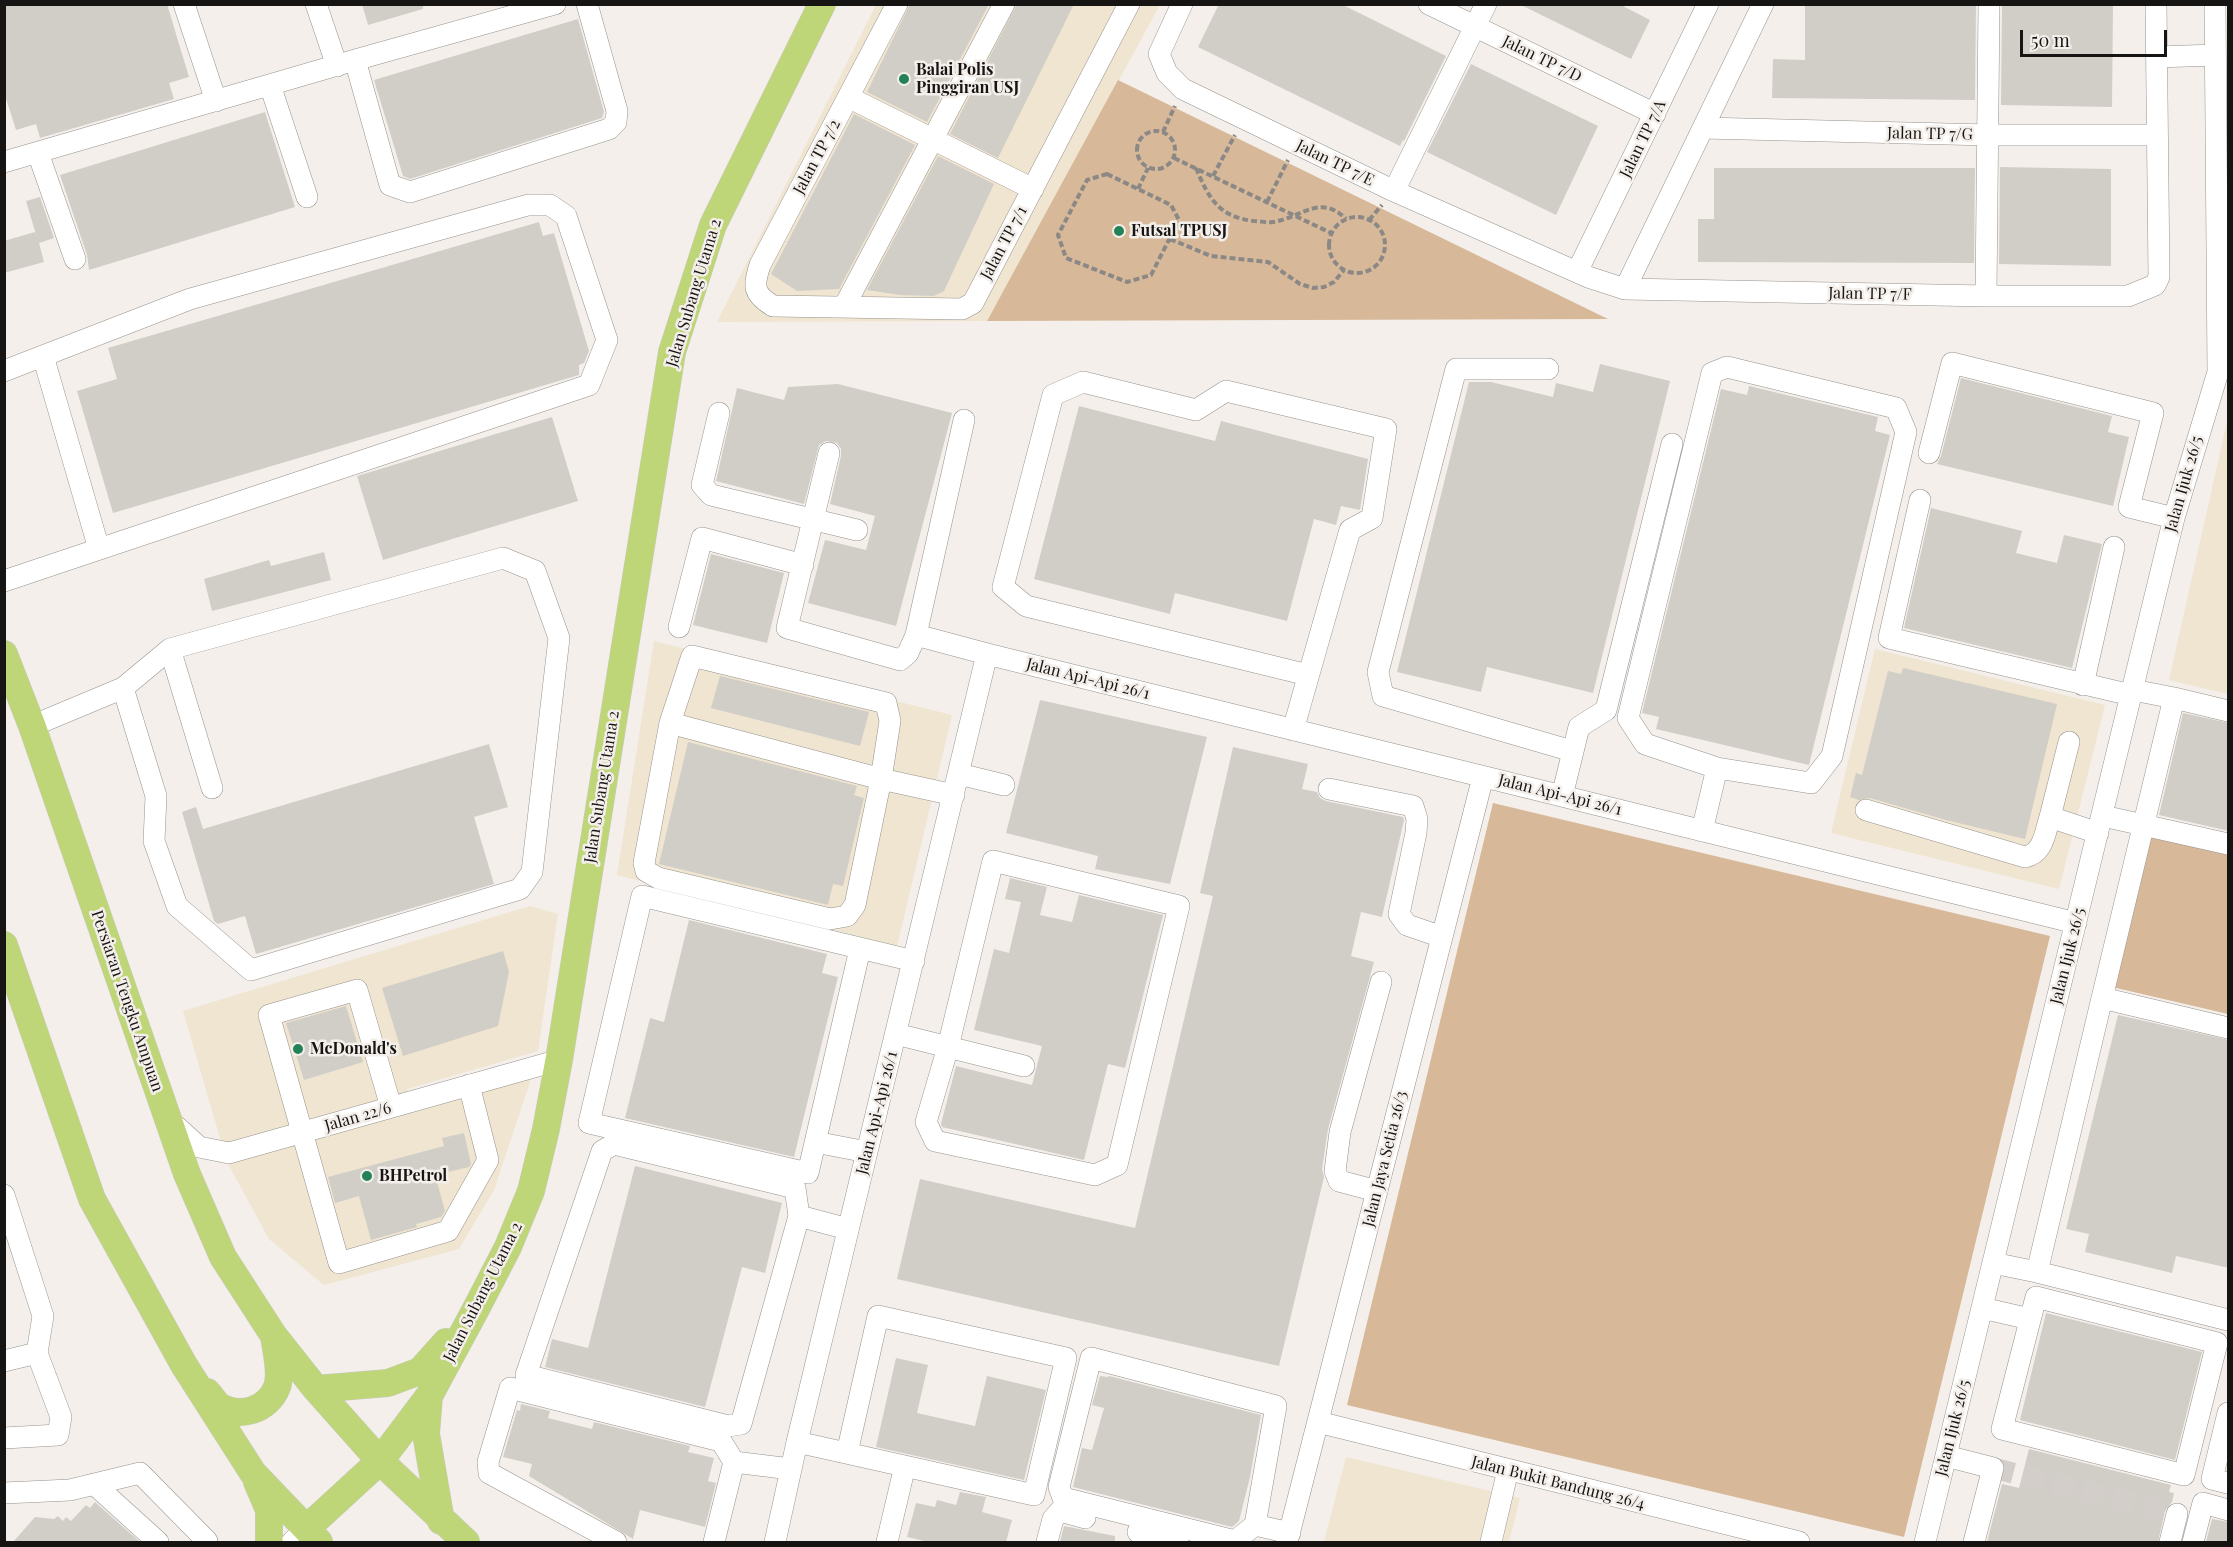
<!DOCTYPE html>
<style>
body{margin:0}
#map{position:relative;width:2233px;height:1547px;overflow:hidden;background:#f4efea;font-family:"Playfair Display",serif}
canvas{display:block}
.frame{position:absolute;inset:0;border:6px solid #171514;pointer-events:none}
.scale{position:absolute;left:2020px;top:30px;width:147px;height:27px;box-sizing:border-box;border:3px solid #171514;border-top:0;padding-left:8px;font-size:18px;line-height:21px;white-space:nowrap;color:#171514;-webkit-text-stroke:4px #f4efea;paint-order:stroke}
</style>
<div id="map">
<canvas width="2233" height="1547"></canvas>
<div class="frame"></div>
<div class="scale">50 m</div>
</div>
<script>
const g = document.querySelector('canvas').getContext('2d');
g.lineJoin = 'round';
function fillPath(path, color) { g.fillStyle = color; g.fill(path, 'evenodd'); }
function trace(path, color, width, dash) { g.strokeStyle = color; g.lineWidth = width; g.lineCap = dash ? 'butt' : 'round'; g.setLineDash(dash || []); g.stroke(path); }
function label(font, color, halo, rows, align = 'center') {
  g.font = font + ' "Playfair Display",serif'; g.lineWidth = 5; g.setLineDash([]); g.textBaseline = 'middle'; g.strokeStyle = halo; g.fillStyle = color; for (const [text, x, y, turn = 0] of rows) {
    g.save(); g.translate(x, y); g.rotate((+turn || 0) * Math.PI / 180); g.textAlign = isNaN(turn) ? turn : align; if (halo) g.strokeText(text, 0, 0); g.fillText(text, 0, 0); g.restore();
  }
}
fillPath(new Path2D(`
 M876,5H1160L987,321L717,322Z
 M2228,417V694L2169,680Z
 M654,641L952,715L897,946L617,875Z
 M1875,649L2105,705L2059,889L1831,833Z
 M530,906L558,914L538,1051L407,1089L413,1109L532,1076L494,1190L459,1249L324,1285L269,1239L227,1162L183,1011Z
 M1346,1457L1520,1498L1509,1542H1324Z`), '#efe5d0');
fillPath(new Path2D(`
 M1118,80L1608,319L987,321Z
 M1493,803L2050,936L1904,1537L1347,1405Z
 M2149,836L2228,855V1014L2112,987Z`), '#d7b999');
fillPath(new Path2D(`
 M4,4H167L189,77L169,83L174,99L40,138L36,124L16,130L4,92Z
 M362,4H423V9L368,25Z
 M910,4H989L927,122L867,92Z
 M1017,4H1074L998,158L950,134Z
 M1219,4H1341L1446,56L1404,141L1403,140L1400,146L1198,47Z
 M1519,4H1619L1650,20L1631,59Z
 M1805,4H1976L1975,100L1772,98L1773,59L1805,60Z
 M2002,4L2113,6L2112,107L2001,105Z
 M578,19L604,112L602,118L410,179L403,176L374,80Z
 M1471,64L1598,126L1556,215L1427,152Z
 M265,112L295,207L89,270L87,255L60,175Z
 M854,114L915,145L839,289L797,291L771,274Z
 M938,156L994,184L944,291L934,296L900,295L867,290Z
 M2000,167L2111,169V266L1999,264Z
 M1714,168H1975L1974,263L1698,262V219H1714Z
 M40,197L54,238L39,243L44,262L4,273V241L35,232L37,238L26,201Z
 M539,222L543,236L554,233L589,351L584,363L579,365V375L113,513L77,391L117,379L108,348Z
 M1600,364L1670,381L1593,693L1487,667L1481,692L1397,672L1469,382H1491L1553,397L1556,383L1593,392Z
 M1961,378L2112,416L2108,432L2129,437L2113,506L1937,464L1941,456Z
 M838,384L952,413L896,626L808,603L825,540L866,550L875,516L830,504L841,456V449L837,443L826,441L819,445L804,504L716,481L737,388L784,400L788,387Z
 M1749,386L1878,417L1875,431L1890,435L1809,765L1656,729L1659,717L1642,713L1721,389L1747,395Z
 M1079,406L1215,441L1221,421L1368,459L1360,510L1341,506L1336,525L1314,519L1287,621L1175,593L1170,614L1034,579Z
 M552,417L578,501L383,560L357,476Z
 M1931,508L2022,531L2016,553L2057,563L2064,535L2102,544L2072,668L1904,628Z
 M324,552L331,580L212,611L204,579L269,560L271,566Z
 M711,554L784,573L767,643L693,625Z
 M1903,668L2057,704L2025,839L1946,820L1870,798L1859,800L1850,797L1856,773L1862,775L1888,671L1901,674Z
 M720,676L869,712L860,746L711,708Z
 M1040,700L1207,737L1170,884L1095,869L1098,856L1006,833Z
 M2183,713L2229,723V831L2159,815Z
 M688,742L857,786L854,795L864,798L862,806L843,886L833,884L828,905L659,864Z
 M489,744L508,807L474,817L494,884L256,954L245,916L218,924L214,921L182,812L196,807L203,829Z
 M1233,747L1308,764L1302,789L1317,792L1320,798L1326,801L1403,817L1404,820L1382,917L1361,912L1351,956L1374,962L1328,1129L1322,1169L1324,1177L1279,1366L897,1279L920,1179L1135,1228L1213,896L1200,893Z
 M1010,878L1047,887L1040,915L1072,922L1079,895L1163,915L1125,1068L1108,1064L1084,1160L942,1127L941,1124L956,1066L1032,1085L1042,1046L974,1030L994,949L1009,953L1021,902L1005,899Z
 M689,920L827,954L822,973L838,977L794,1157L625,1118L650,1018L664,1022Z
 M503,951L509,972L498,1026L403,1056L382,988Z
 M346,1006L363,1062L304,1080L286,1023Z
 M2118,1015L2229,1040V1268L2176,1256L2172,1273L2085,1252L2089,1234L2066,1229Z
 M464,1133L471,1164L469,1167L435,1175L445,1211L441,1217L416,1224L417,1227L371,1240L359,1196L335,1203L328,1177L444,1146L442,1138Z
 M635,1166L782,1203L765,1273L742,1267L705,1407L545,1367L552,1339L588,1348Z
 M2046,1313L2202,1352L2175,1460L2020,1420Z
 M896,1358L928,1365L917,1413L975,1426L987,1376L1046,1390L1024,1480L876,1447Z
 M1100,1376L1108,1377L1109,1376L1261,1415L1250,1477L1239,1521L1232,1527L1073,1487L1082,1448L1092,1450L1104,1408L1092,1405Z
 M521,1404L550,1411L548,1418L592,1429L594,1422L690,1446L688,1452L714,1458L708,1481L716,1483L705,1527L640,1510L633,1539L529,1476L532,1464L503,1457L517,1410L520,1411Z
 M2029,1449L2171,1485L2169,1492L2174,1493L2172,1502L2165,1511L2158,1542H1987L2002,1484L2019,1488Z
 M960,1492L986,1497L982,1512L1012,1520L1006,1542H929L907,1537L916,1503L935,1507L937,1500L956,1505Z
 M95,1502L140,1542H13L35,1517L54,1519L58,1516L63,1521L66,1517L71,1521L86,1505L90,1508Z
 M2212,1519L2229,1522V1542H2206Z
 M1064,1526L1115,1536V1542H1060Z`), '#d1cec8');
trace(new Path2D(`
 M1993,1468L2177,1514`), '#d3ceca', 21, [21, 10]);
const minor = new Path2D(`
 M184,4L216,101
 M316,4L337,66
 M897,4L760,265C753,286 753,294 773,306L962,309L973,303L1129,4
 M1182,4L1159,54L1167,73L1183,89L1394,191L1588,277L1625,289L1986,296H2128L2155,285L2159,277L2156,4
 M1429,4L1655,114
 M2157,57L2215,55
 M355,60L390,185L410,192L609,129L616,122L617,111L587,4
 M270,85L307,197
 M848,97L1033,189
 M1703,128L1989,135H2156
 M38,153L75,259
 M4,162L355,60L555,4
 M1394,191L1486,4
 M1577,272L1708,4
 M1625,289L1763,4
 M1986,296L1989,4
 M844,307L1004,4
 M43,356L99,549
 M1548,369H1456L1378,672L1383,696L1572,751
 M4,371L190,299L528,205H550L566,216L607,340L589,385L4,581
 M719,413L702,485L711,495L857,530
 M964,420L916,635L987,654
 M829,453L787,628L900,660L908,653L916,635
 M1929,453L1952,363L2153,413L2129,507L2174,518
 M1920,500L1889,638L2131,695
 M679,627L702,538L803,565
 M170,649L212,788
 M2083,685L2114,547
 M2133,690L2174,698
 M670,723L644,863L646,871L658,878L830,919L847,916L855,905L881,779L890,721L886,703L692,656L670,723L881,779L954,795
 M32,726L123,688L170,649L503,558L535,571L559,638L532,872L520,889L251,970L177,906L154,841L156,796L123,688
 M1293,730L1350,530L1372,518L1386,429L1226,391L1196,410L1083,382L1053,395L1003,587L1026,606L1308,675
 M2069,742L2050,817L2098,833
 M959,774L1004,785
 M1329,789L1413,806L1417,819L1416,833L1399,914L1407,925L1442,937
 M1562,796L1579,727L1606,710L1672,444
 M1866,810L2025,857C2044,853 2045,832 2050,817
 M2103,816L2228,844
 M1702,831L1717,768L1645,744L1628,718L1712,373L1727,367L1896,408L1906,432L1832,756L1811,783L1717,768
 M993,861L1179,906L1117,1165L1095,1175L935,1141L926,1122L948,1047Z
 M860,949L808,1173L589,1123L642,896L914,961
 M2102,998L2174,698L2228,711
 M2228,1028L2102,998L2037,1272L2228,1320
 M896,1034L1024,1066
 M391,1107L357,990L269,1015L339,1263L448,1231L488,1160L469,1085
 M167,1118L199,1147L229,1153L559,1060
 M815,1142L867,1152
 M614,1144L795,1188L799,1216L741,1424L728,1426L526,1375L602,1151Z
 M1377,1191L1339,1181L1335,1171L1340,1132L1381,982
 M4,1195L43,1316L37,1353L4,1361
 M799,1216L848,1229
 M1993,1263L2037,1272
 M2036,1297L2217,1343L2184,1475L2002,1429Z
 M1982,1308L2030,1319
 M2228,1413L2212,1479L2228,1483
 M1318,1422L1799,1542
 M4,1438L58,1435L61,1417L37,1353
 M797,1442L1034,1495L1066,1358L878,1316L847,1453
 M1946,1456L1993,1468L1974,1542
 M734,1462L791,1469
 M94,1484L158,1542
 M4,1493L70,1490L140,1473L207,1541L206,1542
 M1255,1525L1276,1406L1091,1358L1059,1487L1063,1498L1235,1541L1255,1525L1290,1533
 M1138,1532L1178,1542
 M292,1542L307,1528
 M616,1542L489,1473L488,1462L510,1388L721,1441L734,1462L714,1542
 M775,1542L797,1442L987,654L2076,923
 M887,1542L905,1466
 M1047,1542L1053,1519L1060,1511L1085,1518
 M1287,1542L1483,777
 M1491,1542L1508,1470
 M1925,1542L2174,518L2218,372L2215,4
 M2170,1542L2177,1514
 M2193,1542L2203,1503L2228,1510`);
const major = new Path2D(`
 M4,654L32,726L187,1174L223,1257L274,1336L316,1389L380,1461L466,1542
 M4,945L92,1199L184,1365L253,1473L319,1542
 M316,1389L388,1383L420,1371L446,1342
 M207,1392C211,1396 215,1403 219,1406C240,1419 268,1410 277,1387C282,1373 276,1351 274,1336
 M429,1396L426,1434L441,1521
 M257,1482L269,1510V1542
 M307,1528L380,1461L429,1396L477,1307L508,1247L531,1191L546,1129L559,1060L672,352L713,225L822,4`);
trace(minor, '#97938e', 22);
trace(major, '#cccccb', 28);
trace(new Path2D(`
 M1137 150a19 19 0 1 1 38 0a19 19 0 1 1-38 0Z
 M1163,132L1175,106
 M1174,158L1331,233
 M1196,168C1209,199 1219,217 1254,221C1260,221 1267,223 1273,222C1301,218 1320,193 1346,219
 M1107,174L1171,205L1179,220L1151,275L1127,282L1066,258L1058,235L1087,180Z
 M1213,176L1235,135
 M1138,189L1148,168
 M1267,202L1288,160
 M1329 245a28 28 0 1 1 56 0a28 28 0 1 1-56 0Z
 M1369,220L1382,205
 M1170,239L1211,256L1268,262L1300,284L1313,288L1324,287L1334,282L1344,270`), '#8b8885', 4, [6, 3]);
trace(minor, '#fff', 21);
trace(major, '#bed578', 27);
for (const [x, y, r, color] of [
 [904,79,6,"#248259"],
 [1119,231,6,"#248259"],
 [298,1049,6,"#248259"],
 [367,1176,6,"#248259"]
]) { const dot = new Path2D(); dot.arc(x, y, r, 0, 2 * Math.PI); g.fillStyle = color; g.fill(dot); trace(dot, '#f4efea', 2); }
label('16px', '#171514', '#f4efea', [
 ["Jalan TP 7/D",1542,59,26],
 ["Jalan TP 7/G",1930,134,1],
 ["Jalan TP 7/A",1643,139,-64],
 ["Jalan TP 7/2",817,157,-62],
 ["Jalan TP 7/E",1335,163,26],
 ["Jalan TP 7/1",1004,243,-62],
 ["Jalan Subang Utama 2",694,293,-73],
 ["Jalan TP 7/F",1870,294,1],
 ["Jalan Ijuk 26/5",2184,484,-74],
 ["Jalan Api-Api 26/1",1088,679,14],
 ["Jalan Subang Utama 2",602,787,-81],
 ["Jalan Api-Api 26/1",1560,795,14],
 ["Jalan Ijuk 26/5",2068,956,-76],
 ["Persiaran Tengku Ampuan",127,1001,71],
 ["Jalan Api-Api 26/1",877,1113,-76],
 ["Jalan 22/6",358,1117,-16],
 ["Jalan Jaya Setia 26/3",1385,1159,-76],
 ["Jalan Subang Utama 2",483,1292,-63],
 ["Jalan Ijuk 26/5",1953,1428,-76],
 ["Jalan Bukit Bandung 26/4",1558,1483,14]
]);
label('bold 16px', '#171514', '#f4efea', [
 ["Balai Polis",916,70],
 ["Pinggiran USJ",916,88],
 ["Futsal TPUSJ",1131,231],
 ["McDonald's",310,1049],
 ["BHPetrol",379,1176]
], 'left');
</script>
